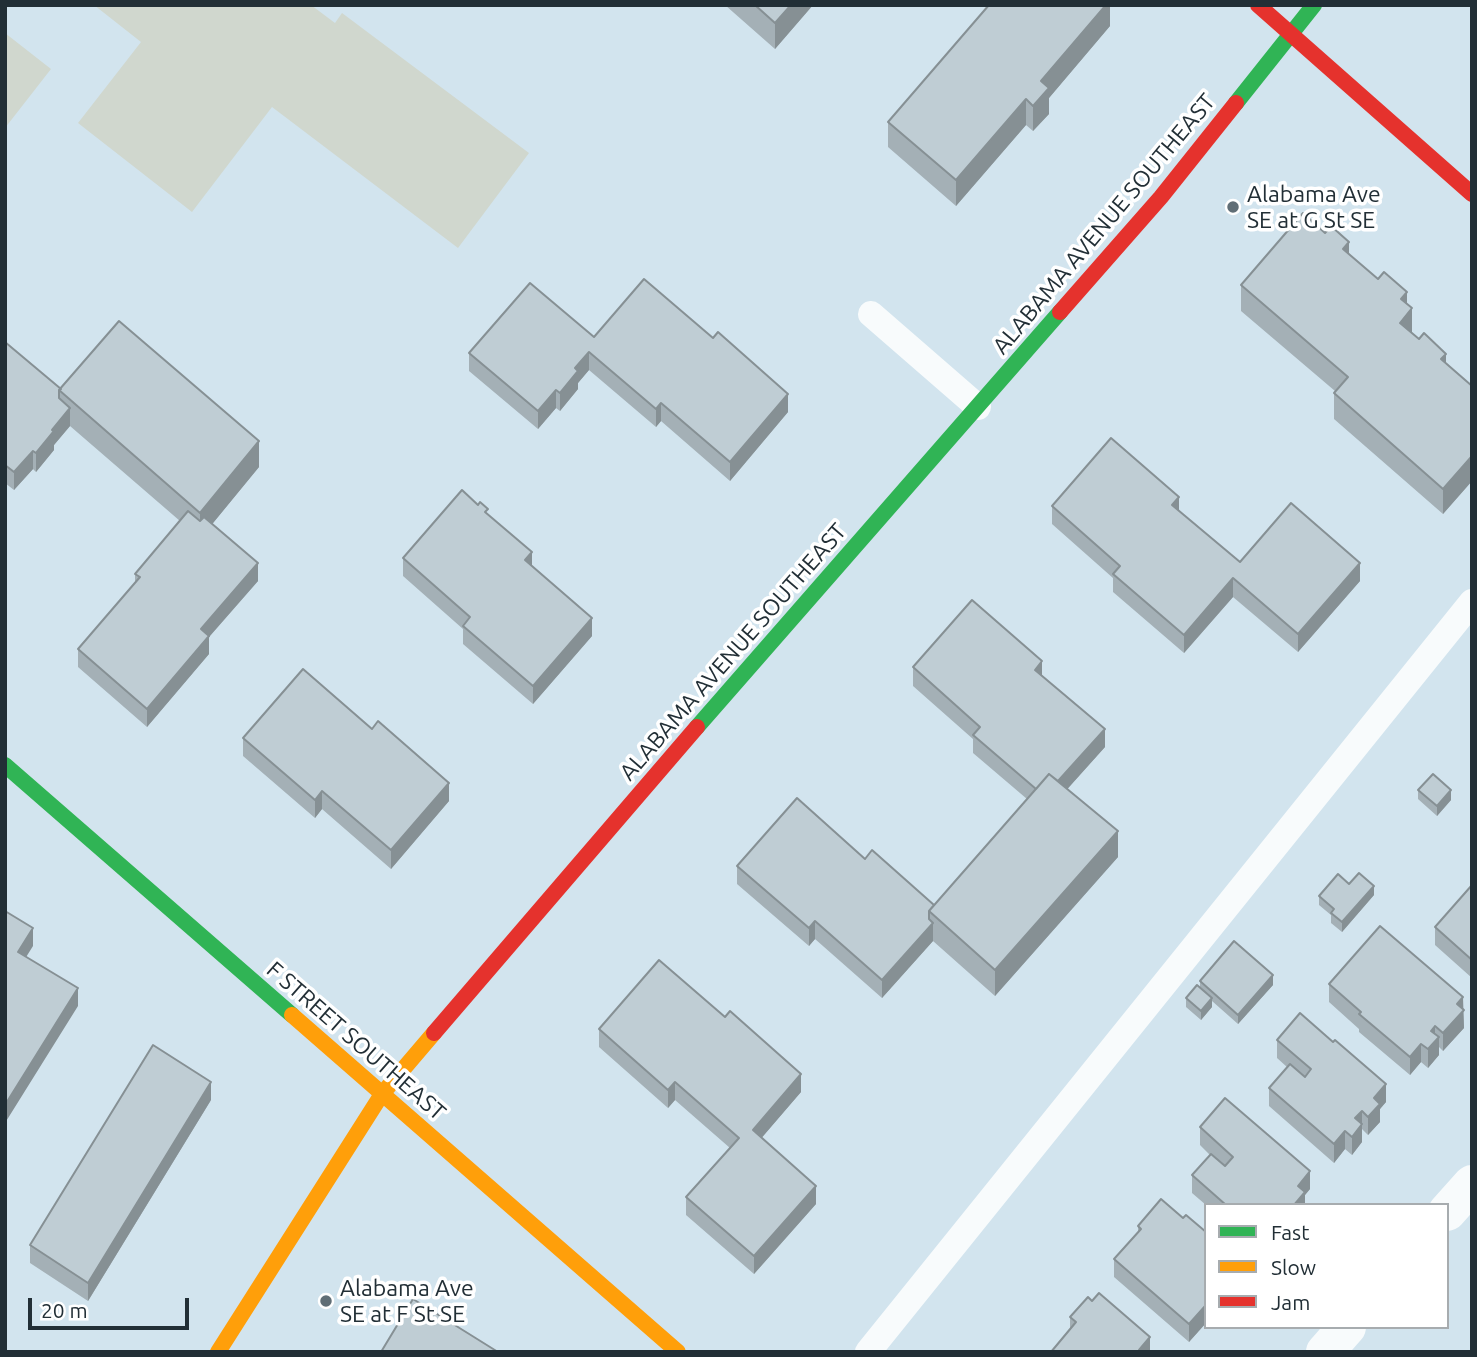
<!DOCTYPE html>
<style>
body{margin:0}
#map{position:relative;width:1477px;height:1357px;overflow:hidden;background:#d2e4ee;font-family:Ubuntu,sans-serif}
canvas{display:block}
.frame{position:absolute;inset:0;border:7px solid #222f36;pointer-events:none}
.legend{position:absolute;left:1204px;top:1203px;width:245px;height:126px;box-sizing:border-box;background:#fff;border:2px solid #a7acaf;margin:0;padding:9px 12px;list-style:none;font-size:21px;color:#222f36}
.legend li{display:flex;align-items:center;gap:14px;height:35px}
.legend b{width:35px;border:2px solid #a7acaf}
.scale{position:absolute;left:28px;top:1298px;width:161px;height:32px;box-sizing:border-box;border:4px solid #222f36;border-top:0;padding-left:9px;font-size:21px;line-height:24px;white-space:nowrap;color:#222f36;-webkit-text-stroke:5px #fff;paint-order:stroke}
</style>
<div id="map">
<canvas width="1477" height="1357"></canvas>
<div class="frame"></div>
<ul class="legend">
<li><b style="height:9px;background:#30b455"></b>Fast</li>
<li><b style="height:9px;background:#ff9f0a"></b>Slow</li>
<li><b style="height:9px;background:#e5322d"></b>Jam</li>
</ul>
<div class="scale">20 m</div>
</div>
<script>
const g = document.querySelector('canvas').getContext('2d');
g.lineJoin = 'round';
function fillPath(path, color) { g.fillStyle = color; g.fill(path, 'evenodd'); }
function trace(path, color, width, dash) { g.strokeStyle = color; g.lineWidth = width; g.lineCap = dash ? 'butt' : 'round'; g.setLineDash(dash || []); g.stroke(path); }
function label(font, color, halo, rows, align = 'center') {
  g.font = font + ' Ubuntu,sans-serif'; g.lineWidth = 7; g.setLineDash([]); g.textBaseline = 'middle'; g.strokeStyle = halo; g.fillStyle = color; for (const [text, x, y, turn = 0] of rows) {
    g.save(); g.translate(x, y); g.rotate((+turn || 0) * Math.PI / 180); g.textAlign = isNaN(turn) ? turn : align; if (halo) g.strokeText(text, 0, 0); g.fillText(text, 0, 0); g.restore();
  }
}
fillPath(new Path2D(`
 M94,5H311L335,23L342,13L529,153L458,248L272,107L192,212L78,123L141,42Z
 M5,33L51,69L5,128Z`), '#d0d7ce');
trace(new Path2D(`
 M871,314L978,407
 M868,1352L1472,602`), '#f8fbfc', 26);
trace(new Path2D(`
 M1447,1212L1472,1184
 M1325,1352L1347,1327`), '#f8fbfc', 38);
trace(new Path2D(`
 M1236,103L1314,5
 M697,727L1060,312
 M5,765L292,1015`), '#30b455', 16);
trace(new Path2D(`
 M292,1015L678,1352
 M218,1352L382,1094L434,1033`), '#ff9f0a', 16);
trace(new Path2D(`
 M1258,5L1472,194
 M1060,312L1161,197L1236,103
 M434,1033L697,727`), '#e5322d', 16);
fillPath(new Path2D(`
 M725,5H813L775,49Z
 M1110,5V26L1049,98V114L1033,131L1026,125L956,206L888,147V122Z
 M1349,254L1407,304L1412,333L1472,386V481L1443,514L1334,419V393L1335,391L1241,311V285Z
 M594,337L788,412L730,481L661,421L656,427L589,370L578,383V389L560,411L556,408L538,429L469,371V353Z
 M5,342L61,389L259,467L212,524L258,581L209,637V654L147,727L78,667V649L135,583V574L180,521L70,426L54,445V450L36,472L33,469L14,490L5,483Z
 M1052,506L1179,511L1240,562L1360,581L1298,652L1233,597L1184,653L1113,592V578L1052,524Z
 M488,515L592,636L533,704L463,644V629L403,576V558Z
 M913,667L1042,676L1105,747L1067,789L1118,857L995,996L933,941L882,998L815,939L809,946L737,884V866L865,859L934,905L1027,799L973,753V739L913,686Z
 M243,738L449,801L391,869L322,809L315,818L243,756Z
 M1418,790L1451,800L1437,816L1418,799Z
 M1349,884L1374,895L1342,932L1331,923V915L1319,905V896Z
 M1472,885V978L1435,945V927Z
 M1200,981L1273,985L1238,1024L1212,1001V1007L1201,1020L1186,1007V998L1200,987Z
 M1329,984L1463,1009L1464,1028L1443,1051L1439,1047V1055L1428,1068L1421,1062L1410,1075L1359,1032V1029L1329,1002Z
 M599,1029L801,1092L761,1138L816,1204L754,1274L686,1215V1197L730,1148L675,1100L668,1108L599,1047Z
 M1277,1040L1386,1102L1380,1109V1122L1368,1135L1362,1129V1142L1352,1155L1345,1149L1334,1163L1269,1106V1088L1287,1067L1277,1058Z
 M211,1100L88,1301L30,1263V1245Z
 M1200,1127L1310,1189L1305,1195V1205H1206L1192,1193V1175L1210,1155L1200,1145Z
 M1183,1218L1206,1232V1323L1189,1342L1114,1277V1259L1138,1232V1226Z
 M1070,1317L1150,1352L1070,1330Z`), '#a4b0b6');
fillPath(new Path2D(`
 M791,5H813L775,49V23Z
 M1106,5H1110V26L1049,98V114L1033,131V106L1041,81Z
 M1026,99V125L956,206V180Z
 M1349,242V267L1343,249Z
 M1407,292V314L1412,308V334L1400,348L1401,299Z
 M589,352V370L578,383V389L560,411V393L575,368Z
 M1446,354V379L1441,359Z
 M556,390V408L538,429V411Z
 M788,394V412L730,481V462Z
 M661,403V421L656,427V409Z
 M70,408V426L54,445V450L36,472V453L52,430Z
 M259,441V467L200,539V513Z
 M33,451V469L14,490V472Z
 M1472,456V481L1443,514V489Z
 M1179,497V515L1172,505Z
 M532,552V570L525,560Z
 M258,563V581L209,637V654L147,727V709L201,629Z
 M1360,563V581L1298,652V634Z
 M1233,578V597L1184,653V635Z
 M592,618V636L533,704V686Z
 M1042,661V679L1035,670Z
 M1105,729V747L1054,804V786Z
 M449,783V801L391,869V850Z
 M1451,790V800L1437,816V806Z
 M322,791V809L315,818V800Z
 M1118,831V857L995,996V970Z
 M1374,886V895L1342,932V922Z
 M815,921V939L809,946V928Z
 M933,923V941L882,998V980Z
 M33,928V946L18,970V952Z
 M1273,975V985L1238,1024V1015Z
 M78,988V1006L5,1123V1105Z
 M1463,997L1464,1028L1443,1051V1033L1457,1004Z
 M1212,998V1007L1201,1020V1011Z
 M1435,1026V1041L1439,1037V1055L1428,1068V1049L1431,1031Z
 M1421,1044V1062L1410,1075V1057Z
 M801,1074V1092L753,1148V1130Z
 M211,1082V1100L88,1301V1283Z
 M675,1082V1100L668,1108V1090Z
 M1386,1084V1102L1380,1109V1122L1368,1135V1117L1374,1098Z
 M1362,1111V1142L1352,1155V1137L1355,1118Z
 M1345,1131V1149L1334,1163V1144Z
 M1310,1171V1189L1305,1195V1205H1294L1298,1186Z
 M816,1186V1204L754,1274V1256Z
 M1206,1305V1323L1189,1342V1324Z
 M1150,1337V1352H1139V1350Z`), '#869094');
const building = new Path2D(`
 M755,5H791L775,23Z
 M989,5H1106L1041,81L1049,88L1033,106L1026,99L956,180L888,122Z
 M1303,213L1325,233L1331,226L1349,242L1343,249L1378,279L1384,272L1407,292L1401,299L1412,308L1400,323L1419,339L1424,333L1446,354L1441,359L1472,386V456L1443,489L1334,393L1348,377L1241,285Z
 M644,279L713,338L718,332L788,394L730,462L661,403L656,409L589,352L575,368L578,371L560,393L556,390L538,411L469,353L530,283L594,337Z
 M119,321L259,441L200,513L59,390Z
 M5,342L61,389L59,390V398L70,408L52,430L54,431L36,453L33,451L14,472L5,465Z
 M1111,438L1179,497L1172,505L1240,562L1291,503L1360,563L1298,634L1233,578L1184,635L1113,574L1120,566L1052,506Z
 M462,490L478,505L480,502L488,509L485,512L532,552L525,560L592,618L533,686L463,626L470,617L403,558Z
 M188,511L200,521L204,517L258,563L201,629L209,636L147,709L78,649L140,577L135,574Z
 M972,600L1042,661L1035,670L1105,729L1058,781L1049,774L1036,789L973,735L980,727L913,667Z
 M303,669L372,729L378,721L449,783L391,850L322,791L315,800L243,738Z
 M1049,774L1118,831L995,970L929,911Z
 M1433,774L1451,790L1437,806L1418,790Z
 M797,798L865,859L872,850L934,905L929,911V919L933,923L882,980L815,921L809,928L737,866Z
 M1359,873L1374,886L1342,922L1331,913L1334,909L1319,896L1338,874L1349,884Z
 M1472,885V960L1435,927Z
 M5,911L33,928L18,952L78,988L5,1105Z
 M1380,926L1463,997L1457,1004L1464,1010L1443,1033L1435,1026L1431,1031L1439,1037L1428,1049L1421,1044L1410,1057L1359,1014L1361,1012L1329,984Z
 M1234,941L1273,975L1238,1015L1200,981Z
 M659,960L725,1017L730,1011L801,1074L753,1130L816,1186L754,1256L686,1197L739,1138L675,1082L668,1090L599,1029Z
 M1197,985L1212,998L1201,1011L1186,998Z
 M1300,1013L1333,1042L1335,1040L1386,1084L1374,1098L1380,1104L1368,1117L1362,1111L1355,1118L1362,1124L1352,1137L1345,1131L1334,1144L1269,1088L1290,1064L1305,1077L1311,1069L1277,1040Z
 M153,1045L211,1082L88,1283L30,1245Z
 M1225,1098L1310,1171L1298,1186L1305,1192L1294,1205H1226L1192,1175L1211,1154L1225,1166L1233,1157L1200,1127Z
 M1161,1199L1183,1218L1186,1215L1206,1232V1305L1189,1324L1114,1259L1141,1229L1138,1226Z
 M1099,1293L1150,1337L1139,1350L1141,1352H1051L1076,1322L1070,1317L1088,1297L1092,1301Z
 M413,1299L498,1352H381Z`);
fillPath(building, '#bfcdd4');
trace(building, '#869094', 2);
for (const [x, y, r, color] of [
 [1233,207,7,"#606e76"],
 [326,1301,7,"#606e76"]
]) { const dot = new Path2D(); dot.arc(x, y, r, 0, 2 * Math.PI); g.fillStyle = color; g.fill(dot); trace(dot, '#fff', 2.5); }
label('23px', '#222f36', '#fff', [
 ["Alabama Ave",1247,194],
 ["SE at G St SE",1247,220],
 ["Alabama Ave",340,1288],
 ["SE at F St SE",340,1314]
], 'left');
label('23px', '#222f36', '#fff', [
 ["ALABAMA AVENUE SOUTHEAST",1104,224,-50],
 ["ALABAMA AVENUE SOUTHEAST",733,652,-49],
 ["F STREET SOUTHEAST",356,1041,41]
]);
</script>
